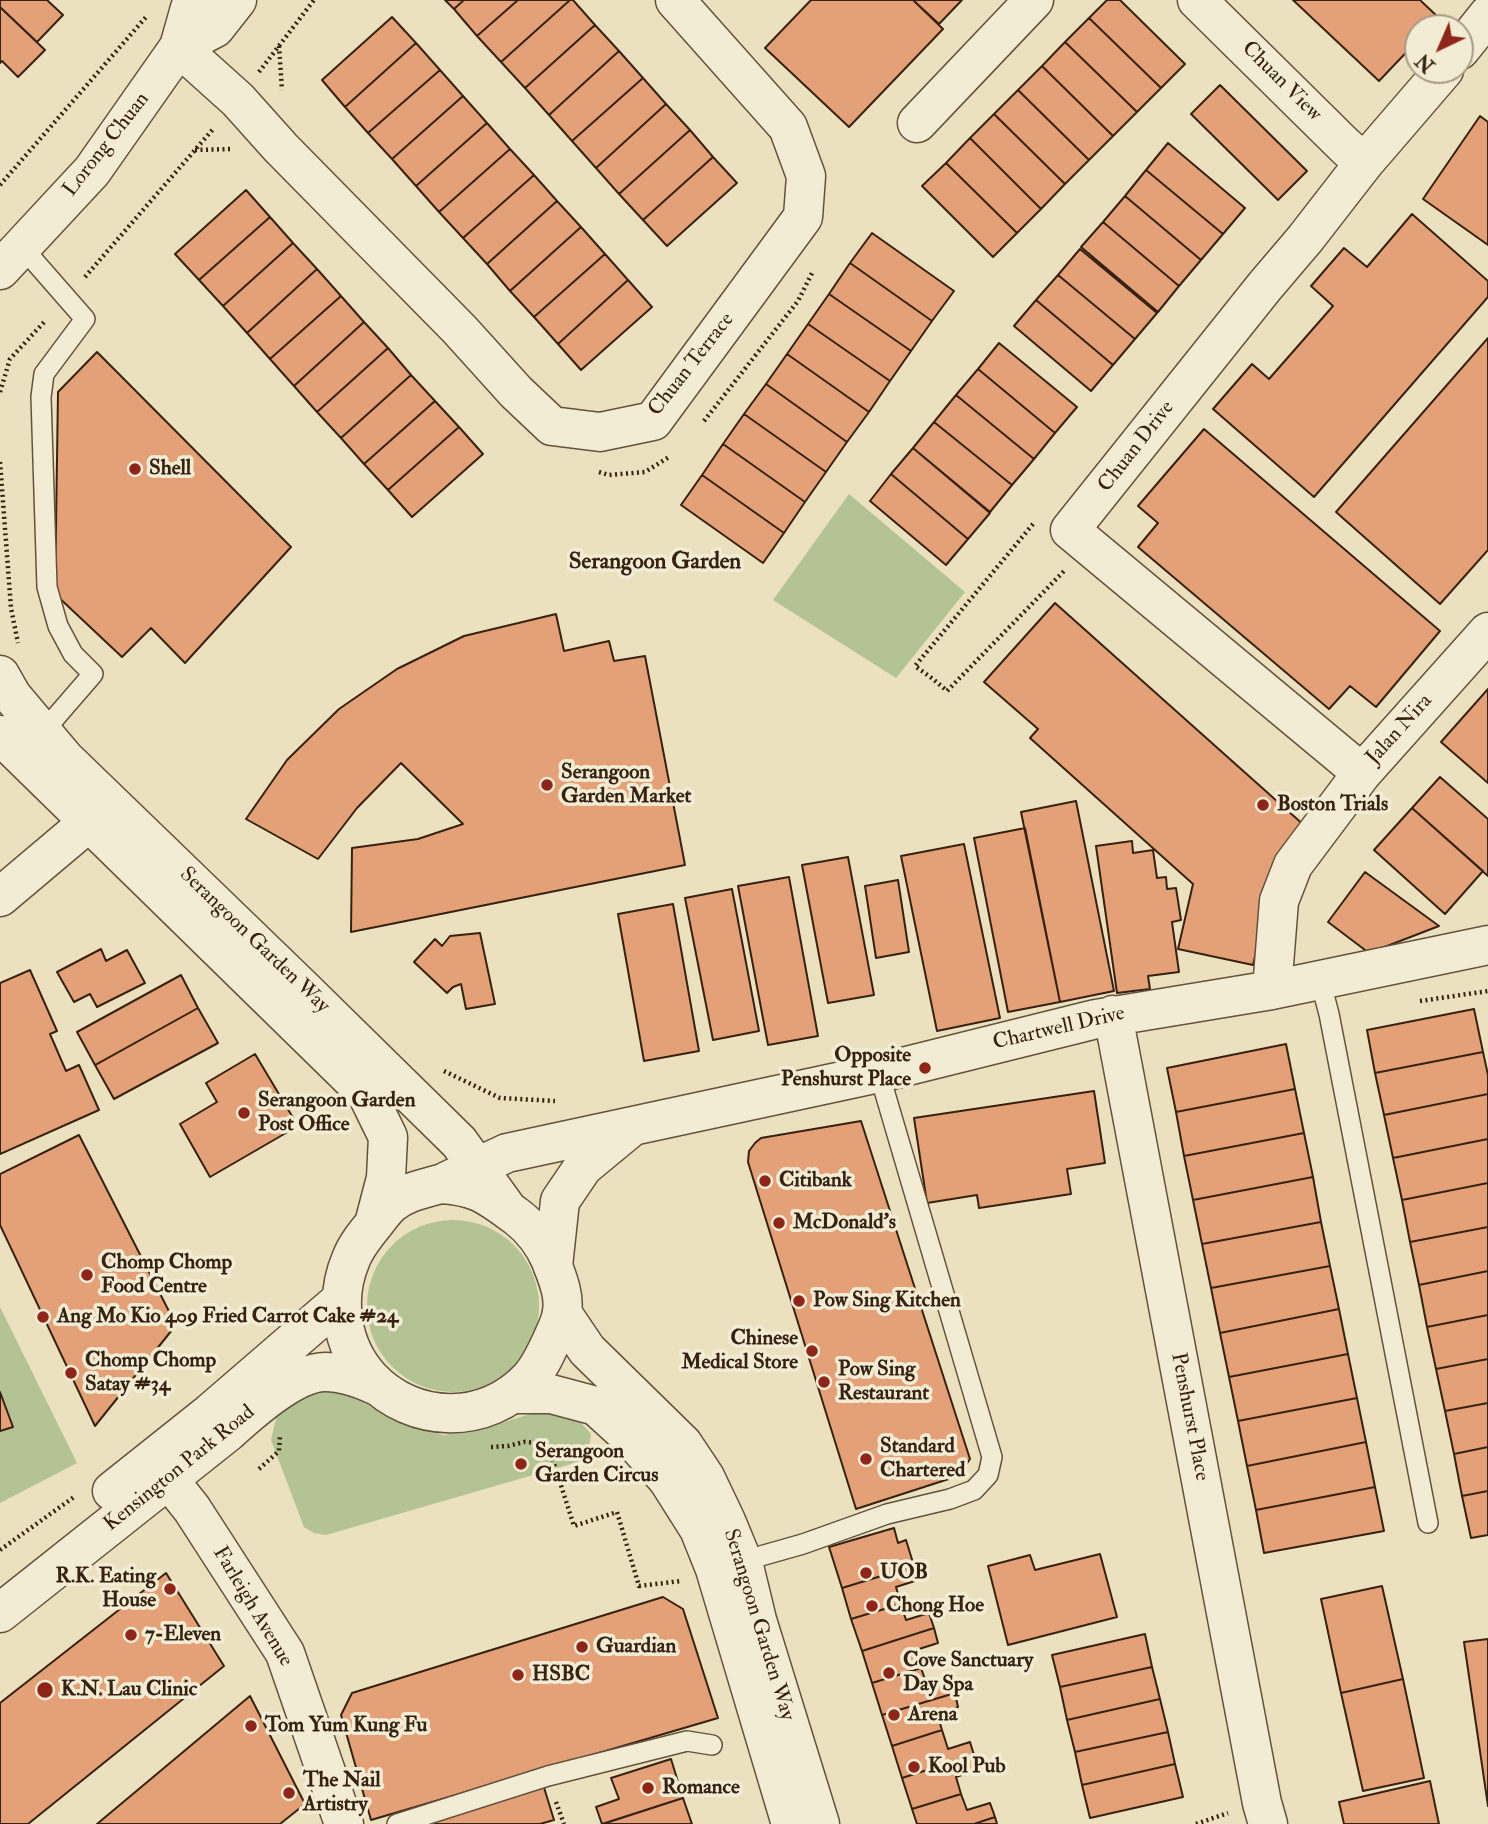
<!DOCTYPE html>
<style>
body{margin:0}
#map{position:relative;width:1488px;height:1824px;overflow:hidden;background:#ece1be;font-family:"IM FELL Double Pica",serif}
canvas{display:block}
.north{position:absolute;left:1404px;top:14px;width:70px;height:70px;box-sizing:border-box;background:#f3ecd5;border:2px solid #a89b87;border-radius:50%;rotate:224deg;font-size:19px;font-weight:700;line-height:28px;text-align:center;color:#372212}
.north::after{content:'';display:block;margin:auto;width:24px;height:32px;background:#8f2418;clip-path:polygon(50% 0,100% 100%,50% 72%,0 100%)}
</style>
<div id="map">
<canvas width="1488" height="1824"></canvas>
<div class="north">N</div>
</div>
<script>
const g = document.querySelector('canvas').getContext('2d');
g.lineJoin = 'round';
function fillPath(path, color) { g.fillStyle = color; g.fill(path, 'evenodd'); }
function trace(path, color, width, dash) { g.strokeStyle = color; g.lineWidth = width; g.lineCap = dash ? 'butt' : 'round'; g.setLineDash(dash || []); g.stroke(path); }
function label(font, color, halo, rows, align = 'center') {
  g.font = font + ' "IM FELL Double Pica",serif'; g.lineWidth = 7; g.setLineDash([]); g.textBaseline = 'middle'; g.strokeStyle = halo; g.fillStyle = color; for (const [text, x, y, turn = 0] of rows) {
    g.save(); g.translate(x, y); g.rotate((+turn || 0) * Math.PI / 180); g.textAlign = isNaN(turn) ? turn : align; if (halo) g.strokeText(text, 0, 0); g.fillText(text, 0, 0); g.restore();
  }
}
fillPath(new Path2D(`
 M849,494L965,592L896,678L773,600Z
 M367 1306a86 86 0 1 1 172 0a86 86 0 1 1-172 0Z
 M0,1307L77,1463L0,1503Z
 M342,1390L405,1425L444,1435L488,1427L543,1410L575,1416L591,1434L589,1448L578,1462L326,1535L314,1533L304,1527L271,1440L277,1415L302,1392Z`), '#b4c394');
const building = new Path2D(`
 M0,0H47L63,15L37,42L0,7Z
 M445,0H464L454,9Z
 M464,0H518L477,36L454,9Z
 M518,0H570L501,62L477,36Z
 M570,0H573L595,25L525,88L501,62Z
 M811,0H913L943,29L849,127L765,48Z
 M913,0H962L939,24Z
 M1107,0H1120L1185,64L1161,88L1089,18Z
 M1293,0H1420L1439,18L1429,28H1418V40L1379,81Z
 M0,7L45,50L18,77L2,61L0,63Z
 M392,17L416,43L345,107L322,80Z
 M1089,18L1161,88L1137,112L1065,42Z
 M595,25L619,51L549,115L525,88Z
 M1065,42L1137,112L1113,136L1042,66Z
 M416,43L440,70L368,133L345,107Z
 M619,51L643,78L572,141L549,115Z
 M1042,66L1113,136L1089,160L1018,90Z
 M440,70L463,96L392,159L368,133Z
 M643,78L666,104L596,168L572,141Z
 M1220,85L1307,171L1278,200L1191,114Z
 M1018,90L1089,160L1065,184L994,114Z
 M463,96L487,123L416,186L392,159Z
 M666,104L690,130L619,194L596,168Z
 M994,114L1065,184L1041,209L970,138Z
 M1480,116L1488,122V245L1423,199Z
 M487,123L510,149L439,212L416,186Z
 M690,130L713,157L643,220L619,194Z
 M970,138L1041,209L1017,233L946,163Z
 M1168,143L1245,208L1223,234L1146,170Z
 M510,149L534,175L463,238L439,212Z
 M713,157L737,183L667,246L643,220Z
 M946,163L1017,233L993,257L922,186Z
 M1146,170L1223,234L1201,260L1125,196Z
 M534,175L557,201L487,264L463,238Z
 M246,190L270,217L199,280L175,254Z
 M1125,196L1201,260L1179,286L1103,222Z
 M557,201L581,227L510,291L487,264Z
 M1412,214L1488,281V297L1314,497L1213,409L1252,364L1269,379L1333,306L1311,286L1344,248L1367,267Z
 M270,217L293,243L223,306L199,280Z
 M1103,222L1179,286L1158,312L1081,247Z
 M581,227L605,254L534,317L510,291Z
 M872,233L954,291L932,321L850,263Z
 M293,243L317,269L247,333L223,306Z
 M1080,249L1157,313L1135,339L1058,275Z
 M605,254L628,280L558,344L534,317Z
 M850,263L932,321L911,351L829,294Z
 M317,269L341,296L270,359L247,333Z
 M1058,275L1135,339L1113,365L1036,300Z
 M628,280L652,307L581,370L558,344Z
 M829,294L911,351L890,381L808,324Z
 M341,296L364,322L294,386L270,359Z
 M1036,300L1113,365L1091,391L1014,326Z
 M364,322L388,348L317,412L294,386Z
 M808,324L890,381L869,412L787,354Z
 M1488,338V550L1440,604L1336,512Z
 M999,343L1077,407L1055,433L978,369Z
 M388,348L411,375L341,438L317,412Z
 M97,352L291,547L185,663L151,628L122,657L55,594L58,392Z
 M787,354L869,412L847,442L766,384Z
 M978,369L1055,433L1034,459L956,395Z
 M411,375L435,401L364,464L341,438Z
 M766,384L847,442L826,472L744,414Z
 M956,395L1034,459L1012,485L934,422Z
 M435,401L459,427L388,490L364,464Z
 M744,414L826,472L805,502L723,444Z
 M934,422L1012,485L990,512L913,448Z
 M459,427L483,454L412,517L388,490Z
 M1204,429L1440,631L1376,707L1350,686L1329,709L1138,547L1158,523L1138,506Z
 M723,444L805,502L784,533L702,475Z
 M913,448L990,513L968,539L891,474Z
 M891,474L968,539L946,565L870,501Z
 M702,475L784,533L763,563L681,505Z
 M1055,603L1306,827L1278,859L1253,965L1178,949L1193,884L1030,738L1038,729L984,682Z
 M556,614L564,651L609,641L614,661L645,656L685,865L351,932L352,848L418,839L463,824L401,763L357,808L318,859L246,819L287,760L339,709L397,669L464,636Z
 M1488,689V783L1441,742Z
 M1440,777L1488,819V876L1412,808Z
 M1076,801L1114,991L1060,1002L1021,812Z
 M1412,808L1483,871L1445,914L1374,850Z
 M1025,828L1060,1002L1008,1012L974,838Z
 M1132,841L1133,853L1153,850L1157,878L1166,877L1167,889L1176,888L1181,920L1172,922L1179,972L1148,976L1150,989L1117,993L1096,846Z
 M964,844L1000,1018L937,1031L901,856Z
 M848,857L874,995L828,1003L802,865Z
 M1365,872L1439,926L1369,953L1328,922Z
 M789,877L818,1036L768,1045L738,886Z
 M898,880L909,952L876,958L865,886Z
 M732,889L759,1031L713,1040L685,898Z
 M673,904L699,1051L644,1061L618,914Z
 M480,933L495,1004L466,1009L461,984L453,987L447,993L414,962L435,939L442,946L450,936Z
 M101,949L106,961L127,950L145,983L97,1007L90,994L74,1002L57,972Z
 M30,970L57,1031L50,1034L66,1071L79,1065L99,1110L0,1154V983Z
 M181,975L198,1008L95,1065L77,1032Z
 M198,1008L218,1043L114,1099L95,1065Z
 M1474,1009L1483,1052L1375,1073L1367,1030Z
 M1286,1044L1295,1089L1176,1112L1167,1068Z
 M1483,1052L1488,1075V1094L1384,1115L1375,1073Z
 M255,1054L298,1126L210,1177L180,1124L217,1102L206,1083Z
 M1295,1089L1304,1133L1184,1156L1176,1112Z
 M1094,1091L1105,1163L1067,1169L1071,1194L979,1208L977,1195L927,1203L914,1118Z
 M1488,1094V1139L1393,1158L1384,1115Z
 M861,1121L970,1459L958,1476L856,1509L748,1162L749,1151L755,1143L761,1138Z
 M1304,1133L1313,1177L1193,1200L1184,1156Z
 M79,1135L176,1325L95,1426L0,1225V1174Z
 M1488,1139V1183L1402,1200L1393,1158Z
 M1313,1177L1321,1222L1202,1244L1193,1200Z
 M1488,1183V1227L1410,1242L1402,1200Z
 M1321,1222L1330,1266L1211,1288L1202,1244Z
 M1488,1227V1271L1419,1285L1410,1242Z
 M1330,1266L1339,1309L1220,1333L1211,1288Z
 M1488,1271V1315L1427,1327L1419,1285Z
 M1339,1309L1348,1354L1229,1377L1220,1333Z
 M1488,1315V1359L1436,1369L1427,1327Z
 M1348,1354L1357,1398L1238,1421L1229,1377Z
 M1488,1359V1403L1445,1411L1436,1369Z
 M0,1392L13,1427L0,1431Z
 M1357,1398L1366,1442L1247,1466L1238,1421Z
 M1488,1403V1447L1454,1454L1445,1411Z
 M1366,1442L1375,1487L1256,1510L1247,1466Z
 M1488,1447V1491L1462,1496L1454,1454Z
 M1375,1487L1384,1531L1264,1553L1256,1510Z
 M1488,1491V1535L1471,1538L1462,1496Z
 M894,1528L898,1543L906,1540L914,1566L842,1588L829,1547Z
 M1100,1554L1117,1617L1008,1645L988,1566L1030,1555L1035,1570Z
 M914,1566L918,1580L896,1587L901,1604L851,1619L842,1588Z
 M166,1573L224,1666L28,1824H0V1703Z
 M1382,1586L1403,1679L1341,1693L1321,1599Z
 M663,1597L683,1609L718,1718L371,1820L341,1715L352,1693Z
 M901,1604L906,1620L929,1613L934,1628L862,1651L851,1619Z
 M934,1628L938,1643L916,1650L921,1668L872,1683L862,1651Z
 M1145,1634L1152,1667L1060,1687L1052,1655Z
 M1488,1639V1806L1464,1642Z
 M1152,1667L1160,1699L1067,1720L1060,1687Z
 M921,1668L927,1685L950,1677L955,1693L882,1715L872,1683Z
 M1403,1679L1424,1778L1363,1791L1341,1693Z
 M955,1693L958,1707L937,1714L942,1730L892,1746L882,1715Z
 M250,1696L305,1804L280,1824H97Z
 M1160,1699L1168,1732L1075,1752L1067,1720Z
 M942,1730L948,1749L970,1742L974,1755L902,1778L892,1746Z
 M1168,1732L1175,1764L1082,1785L1075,1752Z
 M974,1755L979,1769L956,1777L961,1794L912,1809L902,1778Z
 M671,1759L683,1798L602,1824L596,1807L619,1799L611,1778Z
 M1175,1764L1183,1797L1090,1818L1082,1785Z
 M542,1781L554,1820L540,1824H403Z
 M1430,1781L1439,1824H1344L1339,1802Z
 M961,1794L967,1810L990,1803L995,1817L974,1824H917L912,1809Z
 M683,1798L692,1824H603Z
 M995,1817L997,1824H974Z`);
fillPath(building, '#e4a177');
trace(building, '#372212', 2);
const service = new Path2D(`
 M22,247L85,319L44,374L41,397L47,587L58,626L73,654L93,674L42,733
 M1320,980L1329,1014L1428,1523
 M736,1563L803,1544L887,1514L950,1499L974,1490L988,1475L992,1457L879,1073
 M397,1824L548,1776L687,1741L712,1745`);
const minor = new Path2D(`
 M1197,0L1345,146L1364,163
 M179,47L238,100L281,148L460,330L516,392L552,426L600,432L653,421L803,217L806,176L788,127L675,0
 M1460,50L1488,15
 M917,123L1034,0
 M1362,773L1070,530L1265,286L1305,239L1364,163L1444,70
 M0,897L89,822
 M1272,990L1279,901L1293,865L1362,773L1488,632
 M1113,1015L1262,1803L1268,1824
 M447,1181L507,1153L879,1073L1096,1019L1272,990L1488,945
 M553,1266L560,1201L583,1167L629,1129
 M562,1313L587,1350L683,1444L705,1477L726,1521L743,1562L757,1620L820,1824
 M512,1394H551L596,1406L630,1437L668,1480L699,1529L715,1569L791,1824
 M169,1480L192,1509L285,1653L344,1824
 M112,1491L210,1413L341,1300
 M0,1613L228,1432C250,1412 294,1372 325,1372C343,1372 360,1378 377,1386`);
const tertiary = new Path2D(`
 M179,47L215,28L237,0
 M0,270L92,171L179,47L190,8L196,0
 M0,675L12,696L65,759L300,986L459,1142L508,1210
 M0,735L367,1094L388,1137L386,1178L374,1224
 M440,1184C477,1186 487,1195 516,1216C532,1228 543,1242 551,1261C557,1277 565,1295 562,1312C561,1322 555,1333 551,1342C545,1355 539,1368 530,1378C486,1426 413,1424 370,1378C341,1346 334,1299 351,1259C356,1246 365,1235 374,1224C379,1218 385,1209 391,1204C405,1192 423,1189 440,1184Z`);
trace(service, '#64523d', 22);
trace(minor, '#64523d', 41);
trace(tertiary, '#64523d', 41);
trace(new Path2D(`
 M279,46L282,90
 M259,72L314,0
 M195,150L231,149
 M0,185L146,17
 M85,277L214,128
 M0,392L10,359L46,320
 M704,421L798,301L812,273
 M0,462L11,608L18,643
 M599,472L609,475L645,472L669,457
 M1033,524L915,666L933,679L947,691L1064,571
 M1420,1001L1488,991
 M444,1071L500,1098L555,1101
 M491,1447L508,1446L524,1442L542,1443L550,1451L574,1526L617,1512L639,1586L681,1581
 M259,1469L279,1451L280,1435
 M0,1550L74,1497
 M556,1802L564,1824
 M1196,1824L1228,1813`), '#372212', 4.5, [2, 3.5]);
trace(service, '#f3ecd5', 19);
trace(minor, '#f3ecd5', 38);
trace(tertiary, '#f3ecd5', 38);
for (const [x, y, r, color] of [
 [135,469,7,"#8f2418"],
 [547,785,7,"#8f2418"],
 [1263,805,7,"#8f2418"],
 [925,1068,7,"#8f2418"],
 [244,1113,7,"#8f2418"],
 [765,1181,7,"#8f2418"],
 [779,1223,7,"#8f2418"],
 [87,1275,7,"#8f2418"],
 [799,1301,7,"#8f2418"],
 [43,1317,7,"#8f2418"],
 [812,1351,7,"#8f2418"],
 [71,1373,7,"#8f2418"],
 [824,1382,7,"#8f2418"],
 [866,1459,7,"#8f2418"],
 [521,1464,7,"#8f2418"],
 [866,1573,7,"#8f2418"],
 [170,1589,7,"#8f2418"],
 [872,1606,7,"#8f2418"],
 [131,1635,7,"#8f2418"],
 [582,1647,7,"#8f2418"],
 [889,1673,7,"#8f2418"],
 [518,1675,7,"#8f2418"],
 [45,1690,9,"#8f2418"],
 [894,1715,7,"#8f2418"],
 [251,1726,7,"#8f2418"],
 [914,1767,7,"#8f2418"],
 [648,1788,7,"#8f2418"],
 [289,1793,7,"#8f2418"]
]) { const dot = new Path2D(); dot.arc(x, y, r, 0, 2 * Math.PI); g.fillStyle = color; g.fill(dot); trace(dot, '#f3ecd5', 2.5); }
label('21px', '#372212', '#f3ecd5', [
 ["Chuan View",1281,82,45],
 ["Lorong Chuan",107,145,-52],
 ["Chuan Terrace",692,365,-52],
 ["Chuan Drive",1137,447,-52],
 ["Jalan Nira",1400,730,-48],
 ["Serangoon Garden Way",254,941,44],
 ["Chartwell Drive",1059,1029,-13],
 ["Penshurst Place",1189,1417,79],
 ["Kensington Park Road",180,1469,-39],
 ["Farleigh Avenue",252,1607,59],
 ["Serangoon Garden Way",758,1625,73]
]);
label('bold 21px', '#372212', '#f3ecd5', [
 ["Shell",149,469],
 ["Serangoon",561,773],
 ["Garden Market",561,797],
 ["Boston Trials",1277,805],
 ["Opposite",911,1056,"right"],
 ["Penshurst Place",911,1080,"right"],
 ["Serangoon Garden",258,1101],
 ["Post Office",258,1125],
 ["Citibank",779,1181],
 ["McDonald's",793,1223],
 ["Chomp Chomp",101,1263],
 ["Food Centre",101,1287],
 ["Pow Sing Kitchen",813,1301],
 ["Ang Mo Kio 409 Fried Carrot Cake #24",57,1317],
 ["Chinese",798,1339,"right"],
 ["Medical Store",798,1363,"right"],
 ["Chomp Chomp",85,1361],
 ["Satay #34",85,1385],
 ["Pow Sing",838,1370],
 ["Restaurant",838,1394],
 ["Standard",880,1447],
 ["Chartered",880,1471],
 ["Serangoon",535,1452],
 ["Garden Circus",535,1476],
 ["UOB",880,1573],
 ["R.K. Eating",156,1577,"right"],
 ["House",156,1601,"right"],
 ["Chong Hoe",886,1606],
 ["7-Eleven",145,1635],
 ["Guardian",596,1647],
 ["Cove Sanctuary",903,1661],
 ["Day Spa",903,1685],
 ["HSBC",532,1675],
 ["K.N. Lau Clinic",61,1690],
 ["Arena",908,1715],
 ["Tom Yum Kung Fu",265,1726],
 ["Kool Pub",928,1767],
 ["The Nail",303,1781],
 ["Artistry",303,1805],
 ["Romance",662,1788]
], 'left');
label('bold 23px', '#372212', '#f3ecd5', [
 ["Serangoon Garden",655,563]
]);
</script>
